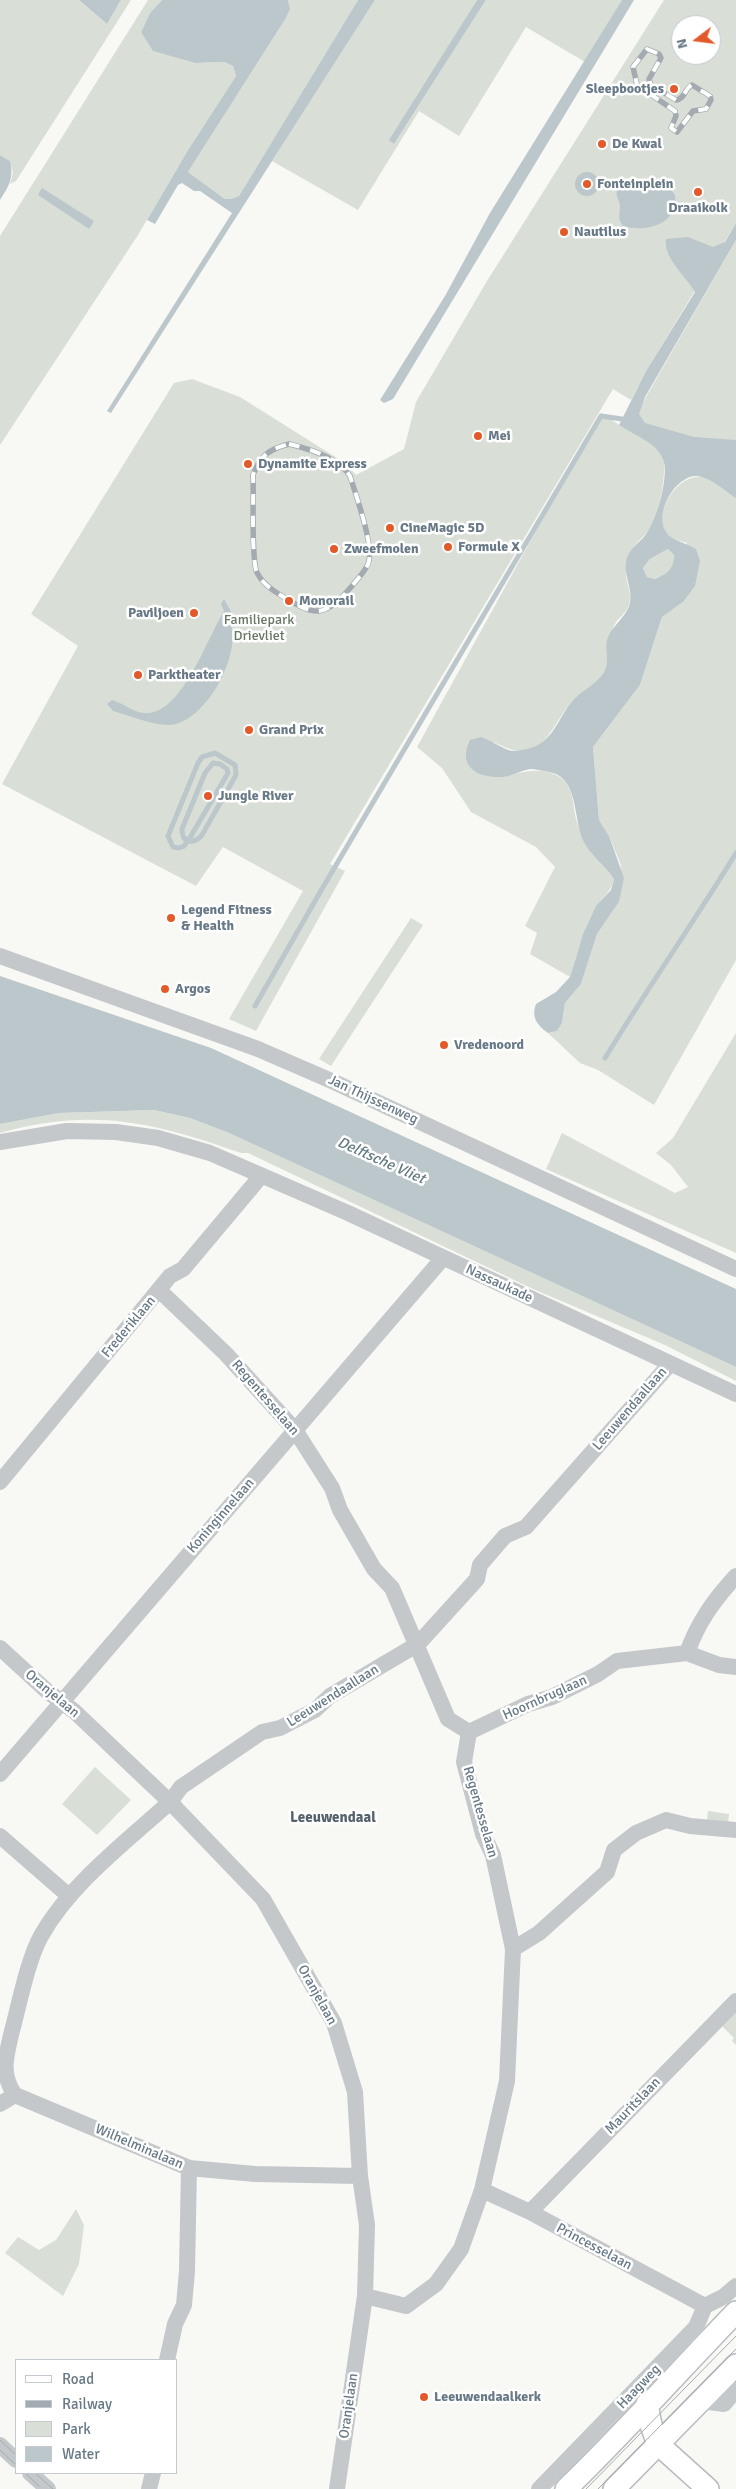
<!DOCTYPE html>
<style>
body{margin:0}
#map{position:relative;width:736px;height:2489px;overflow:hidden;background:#f8f8f5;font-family:Signika,sans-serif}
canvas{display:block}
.legend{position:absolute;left:15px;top:2359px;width:162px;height:115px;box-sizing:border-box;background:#fff;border:1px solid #c2c9cf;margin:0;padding:6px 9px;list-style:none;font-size:15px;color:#677886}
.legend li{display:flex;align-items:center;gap:10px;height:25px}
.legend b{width:25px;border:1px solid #c2c9cf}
.north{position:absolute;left:671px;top:15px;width:50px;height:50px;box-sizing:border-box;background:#fff;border:1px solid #c2c9cf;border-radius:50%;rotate:255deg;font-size:14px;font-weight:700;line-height:20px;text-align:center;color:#677886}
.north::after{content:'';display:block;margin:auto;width:18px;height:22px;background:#e35a2a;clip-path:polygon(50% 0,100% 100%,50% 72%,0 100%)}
</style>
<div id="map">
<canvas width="736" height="2489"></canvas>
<ul class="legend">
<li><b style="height:6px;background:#fff"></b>Road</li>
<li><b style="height:6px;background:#a4abb0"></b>Railway</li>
<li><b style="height:14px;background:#d9dfd6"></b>Park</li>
<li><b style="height:14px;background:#bcc7cb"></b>Water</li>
</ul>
<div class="north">N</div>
</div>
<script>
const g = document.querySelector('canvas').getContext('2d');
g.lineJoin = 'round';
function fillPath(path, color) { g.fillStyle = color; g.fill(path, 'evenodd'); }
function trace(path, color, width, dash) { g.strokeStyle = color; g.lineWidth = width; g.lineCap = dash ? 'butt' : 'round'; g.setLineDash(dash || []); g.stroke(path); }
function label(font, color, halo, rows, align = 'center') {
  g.font = font + ' Signika,sans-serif'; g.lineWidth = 5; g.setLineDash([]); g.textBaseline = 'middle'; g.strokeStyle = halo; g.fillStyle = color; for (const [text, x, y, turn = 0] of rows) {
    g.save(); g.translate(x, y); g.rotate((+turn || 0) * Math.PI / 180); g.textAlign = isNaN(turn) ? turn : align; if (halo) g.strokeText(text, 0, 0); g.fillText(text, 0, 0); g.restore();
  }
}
fillPath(new Path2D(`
 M0,0H79L107,24L121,0H131L16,181L10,184L13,173L10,161L0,155Z
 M148,0H162L150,13L141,32L196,63L224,62L233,66L236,76L188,150L138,235L0,445V236Z
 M288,0H358L239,196L231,199H225L188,172L286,18L290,9Z
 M375,0H477L390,140L394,144L486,0H622L585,62L526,27L459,136L419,111L358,210L272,161Z
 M664,0H736V223L646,371L631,400L613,389L330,864L345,871L256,1031L229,1019L303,891L223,847L196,886L2,784L78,646L31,614L174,383L192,379L240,397L345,463L356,475L404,449L416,402L487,281ZM681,25H711V55H681Z
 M736,240V960L654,1105L598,1070L580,1063L548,1033L557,1031L562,1023L565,1003L581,984L597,934L619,902L621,865L609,836L599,820L593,747L640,685L662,617L683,602L687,543C682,542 676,540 672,538C647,522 675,473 702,477L664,463C665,485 659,511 649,529C645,537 635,542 632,550C629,555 626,565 626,572C625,583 633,592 629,605C626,614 617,618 614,626C609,639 610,654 606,667C602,681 584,689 574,699C549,726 544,770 494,742L469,766C499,791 525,760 556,775C575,783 572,806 577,822C585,846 600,859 614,879C610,894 603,896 596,908C583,929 577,954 570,977L530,954L537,933L525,926L555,867L536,847L471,812L442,768L417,747L601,413L627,430Z
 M668,549L674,555C673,570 668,573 655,579L647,577L643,568L650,559Z
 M411,918L423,925L331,1066L319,1059Z
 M736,1033V1253L546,1169L562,1133L675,1193L688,1187L671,1165L656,1153L673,1138Z
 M154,1110L190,1118L229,1133L736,1367V1381L665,1345L533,1289L248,1153H241C154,1122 91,1107 0,1133V1124L59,1113Z
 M95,1767L131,1800L97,1835L62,1804Z
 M708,1811L729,1814L728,1824L707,1821Z
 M736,2010V2045L732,2041L734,2038L721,2025Z
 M76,2209L84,2225L79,2264L63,2296L5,2253L18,2237L39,2250L56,2240Z`), '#d9dfd6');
fillPath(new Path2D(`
 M79,0H121L107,24Z
 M162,0H288L290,9L286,18L188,172L225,199H231L239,196L358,0H375L111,413L107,411L232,213L200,191H194L182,183L178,185L155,224L147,220L188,150L236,76L233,66L224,62L196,63L153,51L141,32L150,13Z
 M477,0H486L394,144L389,140Z
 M622,0H634L393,399L384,403L380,400L445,296L490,213Z
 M0,155L10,161C14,178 9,186 0,200Z
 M575 184a12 12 0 1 1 24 0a12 12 0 1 1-24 0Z
 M651,181L671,190L675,195C680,224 645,233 623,226C617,218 620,215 620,206C620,200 615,197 617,190L622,186Z
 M42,188L94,221L89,229L38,195Z
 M736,223V240L645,397L639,414L645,423L694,437L736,440V498C725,491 708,475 695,476C672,478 650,521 671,537C678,542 688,544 696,549L700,561L695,586L683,602L662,617L640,685L593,747L599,820L609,836L624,878L619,902L597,934L581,984L565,1003L562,1023L557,1031L548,1033C537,1025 531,1017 536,1004L556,992L570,977L583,934L596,906L611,890L614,879C605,865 590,855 583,840C574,821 578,784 556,774C550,772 539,770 533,769C523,769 513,776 503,777C477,778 457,767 470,740L481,737C490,740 499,746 508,750C514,752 521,750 527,749C553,744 558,717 574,699C584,689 602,681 606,667C609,658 604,646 608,637C614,624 627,616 630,603C633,587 622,574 627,558C630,549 637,544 643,538C656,523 668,481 664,462C659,443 635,436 619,425L646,371L695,292C686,276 663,258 666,239L688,237L713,247L725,242ZM668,549L674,555C673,570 668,573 655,579L647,577L643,568L650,559Z
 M224,599L233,615L230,622C243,653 205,725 168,725C152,725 128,715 113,711L107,704L112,700C124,703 132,712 144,713C181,717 207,638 224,611L221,604Z
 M0,976L211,1048L736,1289V1367L229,1133L190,1118L154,1110L59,1113L0,1124Z`), '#bcc7cb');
trace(new Path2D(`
 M184,846L179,848L173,847L168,836L198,763L202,757L215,753L235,765L236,775L202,835C193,845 182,843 182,829L205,773L213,763L220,764L227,769L228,773L191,836L184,846
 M255,1006L319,894L601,416L622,419
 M605,1058C647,989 694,922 736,853`), '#bcc7cb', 5);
const major = new Path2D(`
 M647,2404L651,2425L658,2444L708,2489
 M566,2489C625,2432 679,2371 736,2312
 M614,2489L736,2365`);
trace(major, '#b7bbbf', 24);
trace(new Path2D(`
 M0,956L258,1049L334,1082L736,1269
 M0,1142L67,1131L116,1132L158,1138L210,1153L348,1213L736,1394
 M159,1290L226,1354L295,1430L332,1488L340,1510L374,1569L392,1588L448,1719L469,1732L464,1762L483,1834L493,1855L513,1949L507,2081L482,2190L461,2249L436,2284L406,2306L365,2296
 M0,1482L170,1276L183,1269L261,1176
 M0,1648L47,1691L74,1711L170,1802L263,1899L334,2023L355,2092L360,2176L367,2225L365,2296L337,2489
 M687,1653C698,1622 714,1600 736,1576
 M469,1732L528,1704L552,1697L598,1674L617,1661L687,1653L719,1665L736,1667
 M0,1774L443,1258
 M0,1836L69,1896
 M513,1949L539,1933L607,1872L614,1850L636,1833L666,1820L690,1826L736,1830
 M15,2095L189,2168L255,2174L360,2176
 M0,2104L15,2095C0,2074 6,2056 12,2031C19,2005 28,1959 41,1936C70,1884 126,1842 170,1802L181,1787L262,1732L280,1728L315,1710L330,1696L418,1644L477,1579L480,1565L505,1536L526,1527L670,1364
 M482,2190L530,2212L705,2306
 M530,2212L736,2001
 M167,2360L175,2324L184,2305L187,2271L189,2168
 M701,2401L724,2404L736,2390
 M0,2445L16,2460
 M30,2473L48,2489
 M149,2489L153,2473
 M539,2489L696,2327L705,2306L723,2297L736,2286`), '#c4c8cb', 16);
trace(major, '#fff', 21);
trace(new Path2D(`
 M0,2440L16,2455
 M0,2450L16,2465
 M25,2473L39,2486
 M35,2473L53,2489
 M586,2489L736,2336
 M598,2489L736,2349`), '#a4abb0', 1);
const rail = new Path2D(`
 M647,49L659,54L661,58L649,79L651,85L676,100C685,99 685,88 692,85L710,96L711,100L706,109L693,111L677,132L671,128L676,116L675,111L637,85L633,67Z
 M289,444C310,449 339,458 350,476C356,495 373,543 369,561C367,570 358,578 352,586C325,617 317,618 282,596C272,590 260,582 256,570C251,548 254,499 253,475C260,455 270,449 289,444Z`);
trace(rail, '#a4abb0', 5.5);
trace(rail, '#fff', 4, [11]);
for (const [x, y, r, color] of [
 [674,89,5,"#e35a2a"],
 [602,144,5,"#e35a2a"],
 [587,184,5,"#e35a2a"],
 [698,192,5,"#e35a2a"],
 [564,232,5,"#e35a2a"],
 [478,436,5,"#e35a2a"],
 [248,464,5,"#e35a2a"],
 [390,528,5,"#e35a2a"],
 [448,547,5,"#e35a2a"],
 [334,549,5,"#e35a2a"],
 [289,601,5,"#e35a2a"],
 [194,613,5,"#e35a2a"],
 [138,675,5,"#e35a2a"],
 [249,730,5,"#e35a2a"],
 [208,796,5,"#e35a2a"],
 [171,918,5,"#e35a2a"],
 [165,989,5,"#e35a2a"],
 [444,1045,5,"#e35a2a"],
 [424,2397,5,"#e35a2a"]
]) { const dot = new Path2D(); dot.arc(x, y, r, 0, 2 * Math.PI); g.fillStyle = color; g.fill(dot); trace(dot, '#fff', 2); }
label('bold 14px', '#677886', '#fff', [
 ["Sleepbootjes",664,89,"right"],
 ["De Kwal",612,144],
 ["Fonteinplein",597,184],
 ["Draaikolk",698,208,"center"],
 ["Nautilus",574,232],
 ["Mei",488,436],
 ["Dynamite Express",258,464],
 ["CineMagic 5D",400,528],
 ["Formule X",458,547],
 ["Zweefmolen",344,549],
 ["Monorail",299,601],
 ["Paviljoen",184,613,"right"],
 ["Parktheater",148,675],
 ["Grand Prix",259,730],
 ["Jungle River",218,796],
 ["Legend Fitness",181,910],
 ["& Health",181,926],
 ["Argos",175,989],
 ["Vredenoord",454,1045],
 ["Leeuwendaalkerk",434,2397]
], 'left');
label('14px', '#667862', '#fff', [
 ["Familiepark",259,620],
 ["Drievliet",259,636]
]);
label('14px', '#677886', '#fff', [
 ["Jan Thijssenweg",373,1100,25],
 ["Nassaukade",499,1284,25],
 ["Frederiklaan",129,1327,-50],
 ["Regentesselaan",265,1398,49],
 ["Leeuwendaallaan",630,1409,-49],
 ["Koninginnelaan",221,1516,-49],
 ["Oranjelaan",52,1694,40],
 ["Leeuwendaallaan",333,1696,-32],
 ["Hoornbruglaan",545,1698,-24],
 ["Regentesselaan",480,1812,74],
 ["Oranjelaan",317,1995,61],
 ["Mauritslaan",633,2106,-46],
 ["Wilhelminalaan",139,2147,23],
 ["Princesselaan",594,2247,28],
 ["Haagweg",639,2387,-46],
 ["Oranjelaan",349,2406,-82]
]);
label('italic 15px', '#637982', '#fff', [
 ["Delftsche Vliet",381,1161,24]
]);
label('bold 15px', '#55616b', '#fff', [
 ["Leeuwendaal",333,1818]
]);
</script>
